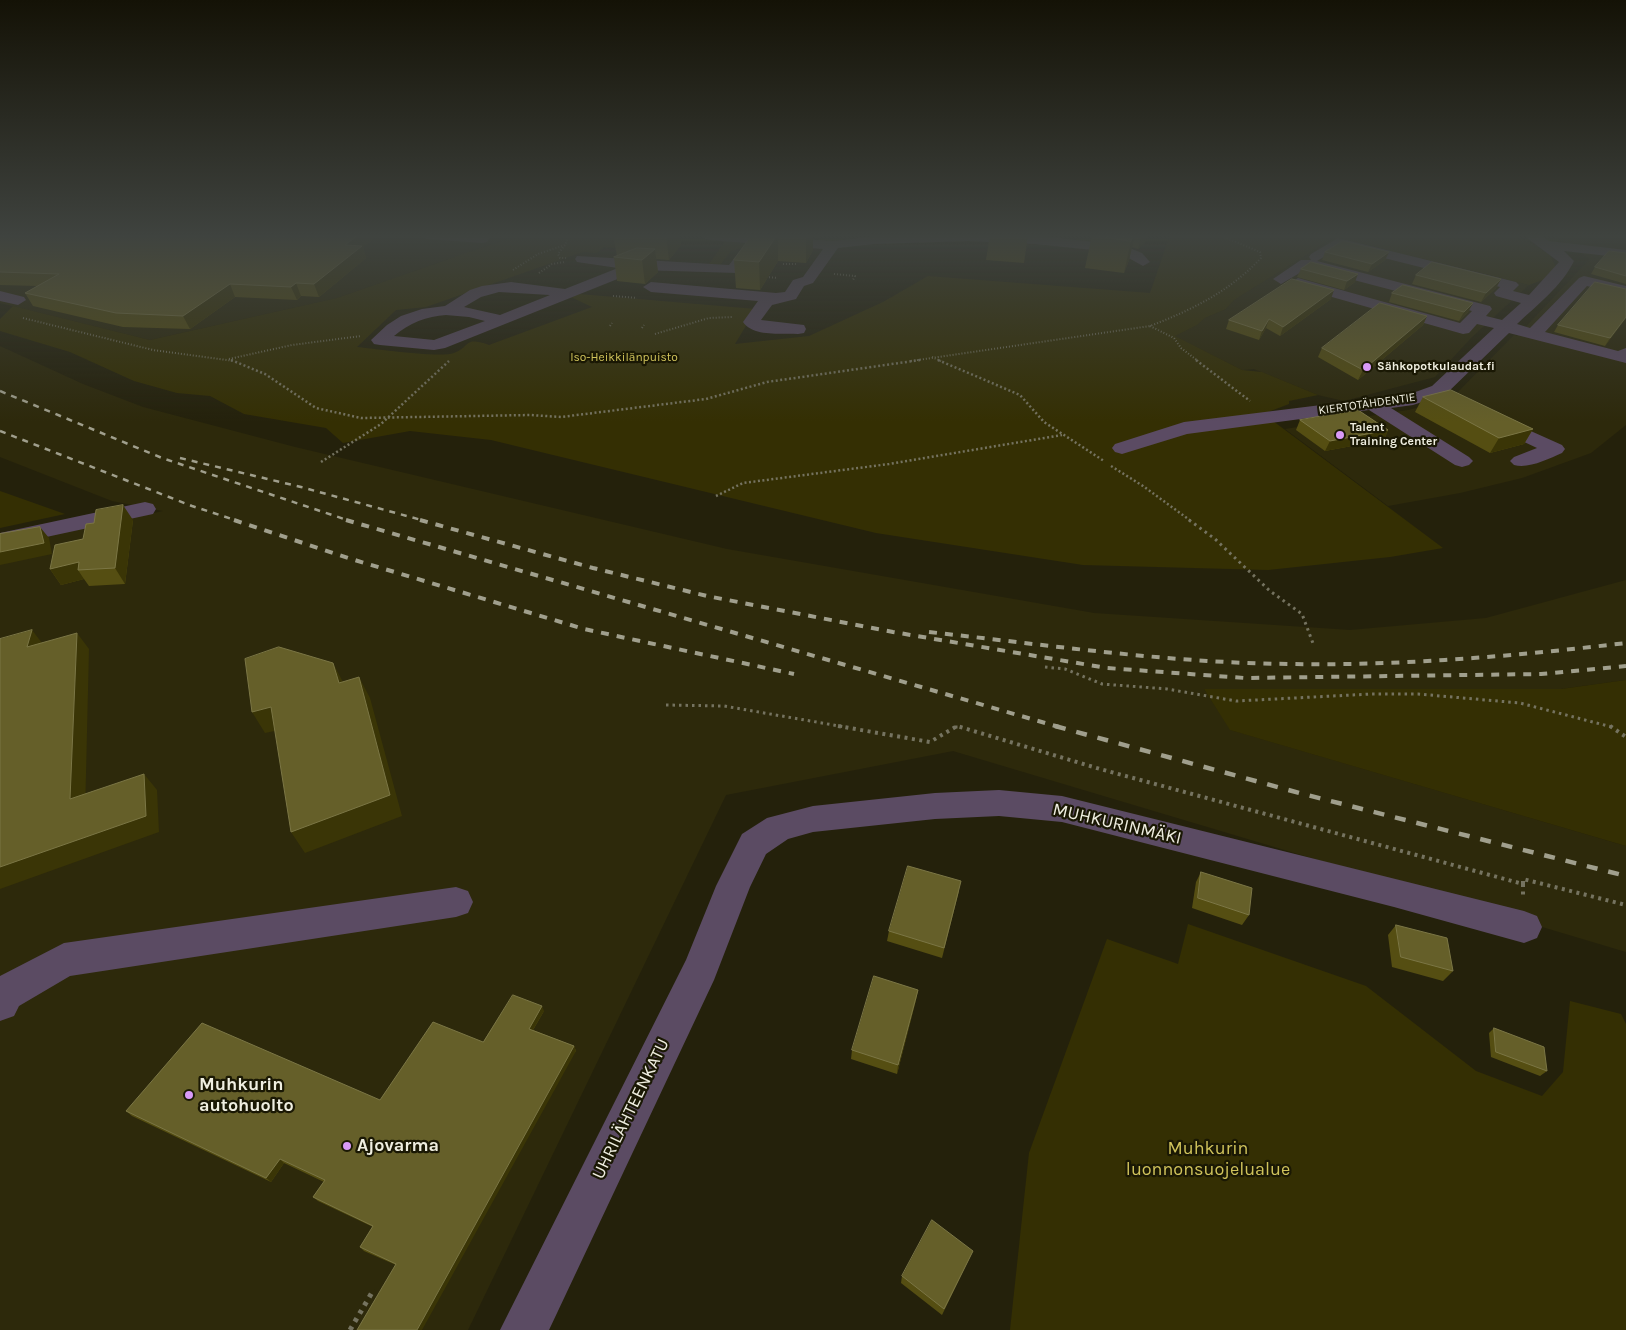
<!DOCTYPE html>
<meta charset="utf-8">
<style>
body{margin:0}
canvas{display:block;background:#24210b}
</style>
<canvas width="1626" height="1330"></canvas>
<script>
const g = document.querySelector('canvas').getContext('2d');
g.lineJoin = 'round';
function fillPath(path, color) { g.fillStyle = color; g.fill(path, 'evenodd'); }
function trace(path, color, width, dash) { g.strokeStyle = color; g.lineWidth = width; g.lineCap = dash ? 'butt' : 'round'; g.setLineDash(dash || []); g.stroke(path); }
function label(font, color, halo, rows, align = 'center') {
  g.font = font + ' Karla,sans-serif'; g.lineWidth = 4.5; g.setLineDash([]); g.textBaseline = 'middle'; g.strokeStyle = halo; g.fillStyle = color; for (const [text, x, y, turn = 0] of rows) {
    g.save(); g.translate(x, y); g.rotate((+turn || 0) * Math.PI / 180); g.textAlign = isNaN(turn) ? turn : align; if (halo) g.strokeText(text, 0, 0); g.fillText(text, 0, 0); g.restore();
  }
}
fillPath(new Path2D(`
 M0,235H518L337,298L150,340L0,303Z
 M1552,235H1626V425L1591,453L1522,478L1460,493L1388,506L1285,429L1408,410L1437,403L1455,395L1514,335L1517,336L1590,259Z
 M1335,237L1529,285L1472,337L1435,377L1344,401L1318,395L1254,369L1242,370L1174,336L1197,325L1205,318L1226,309L1234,300Z
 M0,346L83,384L143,407L295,447L727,549L1094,613L1350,630L1486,618L1626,580V680L1561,689H1204L1231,730L1626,846V952L953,751L726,795L468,1330H0V546L163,511L112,501L0,457Z`), '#2d290b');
fillPath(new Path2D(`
 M518,235H627L617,248L604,247L597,253L583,252L426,307L396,310L357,347C376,349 439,358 454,353C471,347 463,336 489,345L592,307L571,297L579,294L756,309L735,344L809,336L883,302L928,276L1150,293L1170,235H1517L1550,255L1556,267L1545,279L1529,285L1335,237L1234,300L1226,309L1205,318L1197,325L1175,336L1242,370L1262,372L1318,395L1289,401V404L1268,412L1273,421L1443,548L1390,557L1268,570L1083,565L876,533L491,440L410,431L343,443L326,428L244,414L210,396L177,393L134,381L70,352L0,331V319L13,306L150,340L337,298Z
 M726,240L746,244L745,247L731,251L720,265L709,264Z
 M0,491L65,514L0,528Z
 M1626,680V846L1230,730L1204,689H1561Z
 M1188,924L1366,986L1476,1071L1542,1096L1563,1072L1570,1001L1621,1014L1626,1024V1330H1010L1029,1153L1107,939L1178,964Z`), '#342f03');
trace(new Path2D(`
 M565,245L558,254L560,258H566
 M783,264H797
 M513,270L538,254L565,245L569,235
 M539,273L552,264L565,262
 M834,274L855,276L853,280
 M766,277L778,278
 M613,296L637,298
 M23,318L153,350L234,361
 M610,326L612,323
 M1150,326L1174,338L1181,348L1198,361
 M642,328L644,325
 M655,334L709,318L733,317
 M932,357L941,361
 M229,359L292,345L361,336
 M911,361L1150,326C1192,310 1230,291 1261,258L1260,252L1219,235`), '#757360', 2, [1, 2]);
trace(new Path2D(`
 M231,360L265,374L316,408L361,418L530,415L561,417L706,399L767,382L920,360
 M938,360L1020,395L1044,422L1104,461
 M1196,360L1250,401
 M321,462L381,424L449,361
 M1111,466L1143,486L1191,521
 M716,496L743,483L889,464L1062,435`), '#757360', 2.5, [2, 2.5]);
trace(new Path2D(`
 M1189,520L1215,539L1270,591L1302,614L1314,646
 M1045,667L1065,669L1102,684L1167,689L1236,701L1372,694H1418L1520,703L1612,727
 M666,705L724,706L845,727
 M955,727H961`), '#757360', 3, [2.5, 4]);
trace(new Path2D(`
 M838,726L930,742L957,726L1100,769L1523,884V879L1626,905
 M1610,726L1626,737
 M1523,884V899`), '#757360', 4, [3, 4.5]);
trace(new Path2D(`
 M350,1330L374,1289`), '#757360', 5, [4, 5.5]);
fillPath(new Path2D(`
 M420,235H492L487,242L482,243L427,239Z
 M703,235H760L833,241L885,235H1033L1122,245L1142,253L1150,262L1143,266L1125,256L1113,252L1034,244L968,241L875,244L838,248L813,283L804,286L796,299L772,305L761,320L804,325L806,329L804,333L798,334C782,333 753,337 743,322L758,301L651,292L643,287L651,282L776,293L785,292L793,280L803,277L823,249L759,244L738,273L640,270L445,348L434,350L380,345L374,344L371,340L387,325L401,316L422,309L445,306L470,290L482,286L511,282L565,289L618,268L577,262L575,259L577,256L729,265L746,243L710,240L705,239ZM499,292L550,295L500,315L464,307L481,297ZM446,315L469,317L485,321L434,340L394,336C409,323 427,316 446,315Z
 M1523,235H1540L1549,241L1626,250V258L1564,251L1574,261C1562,286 1537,305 1517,324L1530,328L1579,278L1584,276L1626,286V296L1587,286L1545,332L1618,351L1626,348V363L1509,333L1446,394L1413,405L1391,408L1469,457L1473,461L1469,465L1462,467L1455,465L1369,410L1187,434L1122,454L1115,452L1112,448L1115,444L1184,422L1410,394L1432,386L1494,328L1477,324L1469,333L1463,334L1293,286L1290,283L1298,278L1460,323L1472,311L1308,268L1281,284L1273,279L1301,260H1311L1309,257L1311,254L1338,238L1516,282L1519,285L1513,291L1529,295L1559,262ZM1340,247L1500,287L1494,293L1496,296L1521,303L1502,320L1486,316L1492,309L1490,306L1317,261Z
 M0,291L24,297L26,300L18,305L0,301Z
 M1495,415L1562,445L1565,449L1562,453C1548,459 1529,469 1514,465L1510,461L1514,457L1537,448L1488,425L1485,421L1488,417Z
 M145,502L153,504L156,509L153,514L0,547V533Z
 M999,790L1062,796L1524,911L1537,916L1542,927L1537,938L1524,943L1394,907L1062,822L999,816L935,819L813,832L788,839L766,854L750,887L714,980L549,1330H500L686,960L716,886L742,834L767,818L813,806L935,793Z
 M456,887L468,891L473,902L468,913L456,917L70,976L19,1006L14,1016L0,1021V976L64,943Z`), '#5b4b63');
trace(new Path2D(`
 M0,391L162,458L350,521
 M0,431L192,506L238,521
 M180,458L301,487L425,521`), '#a09f8d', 2.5, [6, 6]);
trace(new Path2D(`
 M234,520L348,558L584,629L794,674
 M346,520L1059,727
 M420,520L593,568L707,596L893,632L1107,668L1245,678L1541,674L1626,666
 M929,632C1049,645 1169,663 1290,664C1402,666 1515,656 1626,643`), '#a09f8d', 4, [8, 8]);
trace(new Path2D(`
 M1055,726L1303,794L1626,876`), '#a09f8d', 4.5, [11, 11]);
fillPath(new Path2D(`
 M0,235L40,237L43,235H378L363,247L366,258L319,297L301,296L297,300L235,297L190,329L123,327L33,306L25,293L38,286L0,285Z
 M613,235H680L681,245L669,260L656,259L658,272L645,284L617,281L614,257L617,256Z
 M752,235H821L820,238L813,237V250L806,263L778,261L760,290L736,288L734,260Z
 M990,235H1028L1024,263L986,260Z
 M1092,235H1147L1146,241L1138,249L1132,247L1129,260L1124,273L1085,268Z
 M1325,252H1389L1385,260L1368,272L1322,260Z
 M1626,253V284L1591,274L1595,267Z
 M1301,269L1355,282L1344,290L1297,277Z
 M1416,275L1501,279L1496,288L1481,302L1412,284Z
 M1392,293L1473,303L1468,312L1459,321L1389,302Z
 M1331,299L1280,336L1266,328L1259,340L1226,329L1229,320Z
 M1427,316L1423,325L1358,380L1318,357L1322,348Z
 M1626,318L1605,346L1554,332L1558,325Z
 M1423,397L1533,429L1524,444L1490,453L1415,412Z
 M1300,420L1388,430L1384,440L1325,451L1296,430Z
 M133,520L125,584L89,586L84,579L61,585L50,569L83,539Z
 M1201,872L1249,915L1242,925L1192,908L1196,882Z
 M959,891L942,958L887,941L889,931Z
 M1396,925L1453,971L1443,981L1392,967L1388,935Z
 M918,990L916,1000L897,1074L851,1059L852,1050Z
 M544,1011L533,1030L574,1046L576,1051L396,1265L364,1251L360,1247L373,1227L318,1201L313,1197L324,1182L284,1163L271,1182L132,1116L126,1111L380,1100L483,1042Z
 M1494,1028L1547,1071L1540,1076L1491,1057L1489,1033Z
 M973,1251L942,1315L901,1283L902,1276Z`), '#554e12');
fillPath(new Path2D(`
 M358,235H378L363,247L366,258L319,297L314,284L345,245Z
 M666,235H680L681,245L669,260Z
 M777,235H778V261L760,290L759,262Z
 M806,235H813V250L806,263Z
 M1134,235H1135L1129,260L1124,273L1131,241Z
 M1143,235H1147L1146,241L1138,249L1141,237Z
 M655,249L658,272L645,284L642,260Z
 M1389,252L1385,260L1368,272L1372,264Z
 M1358,274L1355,282L1344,290L1347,281Z
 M1501,279L1496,288L1481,302L1486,293Z
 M296,283L301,296L297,300L291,287Z
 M230,284L235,297L190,329L183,316Z
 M1334,290L1331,299L1280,336L1283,327Z
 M1473,303L1468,312L1459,321L1464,312Z
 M1427,316L1423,325L1358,380L1363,370Z
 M1626,317V318L1605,346L1610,338Z
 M1269,319L1266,328L1259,340L1262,331Z
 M1533,429L1524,444L1490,453L1499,438Z
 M1388,430L1384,440L1325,451L1330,441Z
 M123,505L133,520L125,584L115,568Z
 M40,527L49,538L52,554L0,565V552Z
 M79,562L78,570L84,579L61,585L50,569Z
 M32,630L45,647H27Z
 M77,633L89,649L85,815L70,799Z
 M333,663L344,684L339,683Z
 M359,677L370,698L402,816L305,853L291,832Z
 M271,707L284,729L265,733L252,712Z
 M144,774L157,790L159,832L0,889V867Z
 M918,990L916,1000L897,1074L898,1065Z
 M542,1006L544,1011L531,1033L529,1029Z
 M574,1046L576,1051L422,1330H417Z
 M280,1159L284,1163L271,1182L266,1178Z`), '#3a3506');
const building = new Path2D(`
 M0,235L40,237L43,235H358L345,245L362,246L314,284L296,283L291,287L230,284L183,316L116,313L25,293L59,274L0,272Z
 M752,235H777L759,262L734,260Z
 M1092,235H1134L1131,241Z
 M1343,241L1389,252L1372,264L1325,252Z
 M637,248L655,249L642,260L614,257Z
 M1609,251L1626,253V276L1595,267Z
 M1311,262L1358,274L1347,281L1301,269Z
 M1432,262L1501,279L1486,293L1416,275Z
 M1292,279L1334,290L1283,327L1269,319L1262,331L1229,320Z
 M1595,282L1626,289V317L1610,338L1558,325Z
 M1403,285L1473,303L1464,312L1392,293Z
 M1380,303L1427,316L1363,370L1322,348Z
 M1451,390L1533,429L1499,438L1423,397Z
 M1358,410L1388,430L1330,441L1300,420Z
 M123,505L115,568L78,570L79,562L50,569L55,545L83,539L86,524L94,523L96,510Z
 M40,527L44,543L0,552V534Z
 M32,630L27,647L77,633L70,799L144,774L146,816L0,867V639Z
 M279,647L333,663L339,683L359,677L390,795L291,832L271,707L252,712L245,659Z
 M908,866L961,881L944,948L889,931Z
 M1201,872L1252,888L1249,915L1198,898Z
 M1396,925L1447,938L1453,971L1401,957Z
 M874,976L918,990L898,1065L852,1050Z
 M513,995L542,1006L529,1029L574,1046L417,1330H357L396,1264L360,1247L373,1226L313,1197L325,1180L280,1159L266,1178L126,1111L202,1023L380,1100L433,1022L483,1042Z
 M1494,1028L1544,1047L1547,1071L1496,1052Z
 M932,1220L973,1251L944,1309L902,1276Z`);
fillPath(building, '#655f29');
trace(building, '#7b7645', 1);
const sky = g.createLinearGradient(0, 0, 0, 422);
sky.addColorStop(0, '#141206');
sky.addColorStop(0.56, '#3f433f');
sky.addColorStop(1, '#3f433f00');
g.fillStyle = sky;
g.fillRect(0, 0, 1626, 422);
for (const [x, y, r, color] of [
 [1367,367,5,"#d99af7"],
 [1340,435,5,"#d99af7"],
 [189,1095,5,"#d99af7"],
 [347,1146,5,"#d99af7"]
]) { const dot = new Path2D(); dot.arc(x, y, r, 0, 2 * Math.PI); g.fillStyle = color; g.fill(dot); trace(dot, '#1a1804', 2); }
label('12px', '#d0c35b', '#1a1804', [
 ["Iso-Heikkilänpuisto",624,358]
]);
label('bold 12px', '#efeee0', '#1a1804', [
 ["Sähkopotkulaudat.fi",1377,367],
 ["Talent",1350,428],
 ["Training Center",1350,442]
], 'left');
label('12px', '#efeee0', '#1a1804', [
 ["KIERTOTÄHDENTIE",1367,404,-8]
]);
label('18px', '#efeee0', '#1a1804', [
 ["MUHKURINMÄKI",1117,824,13],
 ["UHRILÄHTEENKATU",631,1109,-64]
]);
label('bold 18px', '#efeee0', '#1a1804', [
 ["Muhkurin",199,1085],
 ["autohuolto",199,1106],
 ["Ajovarma",357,1146]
], 'left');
label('18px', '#d0c35b', '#1a1804', [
 ["Muhkurin",1208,1149],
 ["luonnonsuojelualue",1208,1170]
]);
</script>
